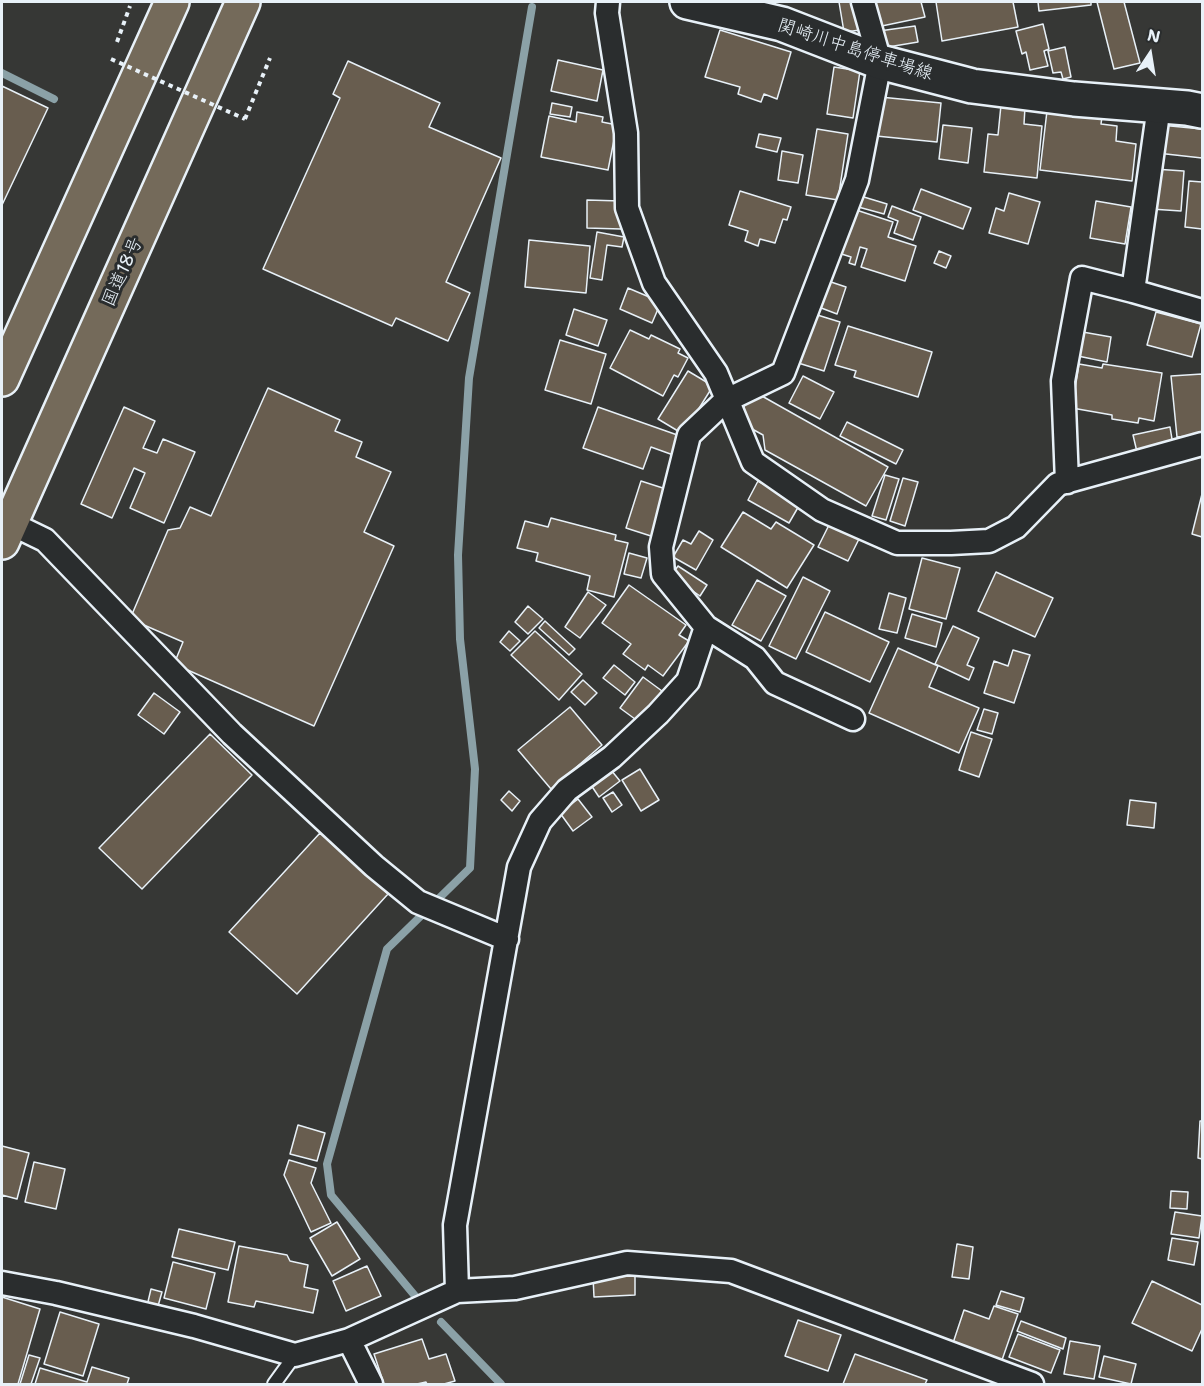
<!DOCTYPE html>
<meta charset="utf-8">
<style>
body{margin:0}
#map{position:relative;width:1204px;height:1386px;overflow:hidden;background:#363735;font-family:"Shantell Sans",sans-serif}
canvas{display:block}
.frame{position:absolute;inset:0;border:3px solid #e8f1f8;pointer-events:none}
.north{position:absolute;left:1120px;top:24px;width:60px;height:60px;-webkit-text-stroke:4px #2a2d2e;paint-order:stroke;rotate:12deg;font-size:16px;font-weight:700;line-height:24px;text-align:center;color:#e8f1f8}
.north::after{content:'';display:block;margin:auto;width:21px;height:27px;background:#e8f1f8;clip-path:polygon(50% 0,100% 100%,50% 72%,0 100%)}
</style>
<div id="map">
<canvas width="1204" height="1386"></canvas>
<div class="frame"></div>
<div class="north">N</div>
</div>
<script>
const g = document.querySelector('canvas').getContext('2d');
g.lineJoin = 'round';
function trace(path, color, width, dash) { g.strokeStyle = color; g.lineWidth = width; g.lineCap = dash ? 'butt' : 'round'; g.setLineDash(dash || []); g.stroke(path); }
function fillPath(path, color) { g.fillStyle = color; g.fill(path, 'evenodd'); }
function label(font, color, halo, rows, align = 'center') {
  g.font = font + ' "Shantell Sans","Klee One",sans-serif'; g.lineWidth = 6; g.setLineDash([]); g.textBaseline = 'middle'; g.strokeStyle = halo; g.fillStyle = color; for (const [text, x, y, turn = 0] of rows) {
    g.save(); g.translate(x, y); g.rotate((+turn || 0) * Math.PI / 180); g.textAlign = isNaN(turn) ? turn : align; if (halo) g.strokeText(text, 0, 0); g.fillText(text, 0, 0); g.restore();
  }
}
trace(new Path2D(`
 M2,73L54,99
 M416,1297L331,1195L327,1164L387,949L470,868L475,769L460,639L458,555L469,378L532,7
 M441,1322L501,1384`), '#8ba1a7', 8);
const building = new Path2D(`
 M839,2H856L861,30L844,32Z
 M872,2H921L925,17L877,27Z
 M936,2H1018H1013L1018,27L942,41Z
 M1038,2H1091V5L1039,11Z
 M1097,2H1124L1140,63L1114,69Z
 M1043,24L1049,49L1044,51L1048,66L1030,70L1026,52L1022,54L1016,31Z
 M915,26L918,42L882,48L879,31Z
 M720,30L791,52L777,99L764,94L761,102L738,94L740,87L705,77Z
 M1065,47L1071,77L1063,79L1061,72L1053,73L1048,51Z
 M558,60L603,70L597,101L551,91Z
 M348,61L440,103L429,127L501,158L446,282L470,293L448,341L396,318L392,326L263,269L340,98L333,94Z
 M834,67L860,71L853,118L827,114Z
 M2,86L48,108L2,205Z
 M880,97L941,103L937,142L876,136Z
 M552,103L572,107L570,117L550,114Z
 M1001,105L1025,107L1024,124L1042,126L1037,178L984,172L988,134L998,135Z
 M1047,111L1102,117L1101,124L1117,126L1116,141L1136,144L1132,181L1040,170Z
 M577,112L603,117L602,122L617,125L608,170L541,157L549,116L576,122Z
 M943,125L972,128L968,163L939,159Z
 M1160,125L1202,129V158L1157,153Z
 M817,129L848,134L838,200L806,195Z
 M759,134L781,138L777,152L756,147Z
 M782,151L803,155L798,183L778,180Z
 M1154,169L1184,171L1181,211L1151,209Z
 M1189,181L1202,182V229L1185,227Z
 M921,189L971,208L963,229L913,210Z
 M740,191L791,207L787,220L783,219L775,243L760,239L758,246L745,241L748,231L729,225Z
 M1009,193L1040,202L1028,244L989,233L996,208L1004,211Z
 M854,194L887,204L884,214L851,205Z
 M587,200L621,201V229L587,228Z
 M1096,201L1131,207L1125,244L1090,238Z
 M892,206L921,217L913,240L894,233L898,221L888,217Z
 M847,207L893,222L888,237L916,246L905,281L861,267L867,249L860,247L855,265L849,263L851,257L832,251Z
 M597,232L624,237L622,247L607,245L602,280L590,278Z
 M529,240L590,246L586,293L525,287Z
 M939,251L951,256L946,268L934,263Z
 M825,280L846,287L837,314L816,306Z
 M628,288L661,302L652,323L620,309Z
 M574,309L607,320L598,346L566,335Z
 M1156,312L1201,324L1192,357L1147,345Z
 M811,313L840,322L824,371L795,362Z
 M848,326L932,352L918,397L854,377L856,371L835,365Z
 M630,330L649,339L651,335L680,349L678,353L688,358L678,377L674,375L663,396L610,368Z
 M1077,331L1111,337L1107,362L1073,355Z
 M560,340L606,354L591,404L545,390Z
 M1079,364L1102,368L1103,364L1162,373L1154,421L1139,418L1138,423L1112,419V415L1072,408Z
 M688,371L713,386L683,434L658,419Z
 M1202,374V435L1177,437L1171,376Z
 M803,376L834,392L820,419L789,403Z
 M268,388L340,420L335,431L362,442L356,457L391,472L364,532L394,546L314,726L174,664L183,642L130,619L168,530L180,528L190,507L211,516Z
 M753,391L888,467L866,506L765,450L763,435L736,420Z
 M124,407L155,421L143,448L157,453L163,439L195,452L164,523L130,508L145,473L134,468L112,518L81,504Z
 M598,407L683,437L676,456L651,447L643,469L583,448Z
 M847,422L903,450L896,464L840,436Z
 M1170,427L1173,445L1137,452L1133,435Z
 M885,475L899,479L886,520L872,516Z
 M903,478L918,482L905,526L890,521Z
 M641,481L669,490L654,537L626,528Z
 M758,481L800,504L789,523L748,500Z
 M1202,494V537L1192,534Z
 M743,512L771,529L776,522L814,545L787,588L721,547Z
 M551,518L616,535L615,540L628,543L614,597L587,590L590,576L536,561L538,553L517,548L525,521L548,527Z
 M829,525L859,539L848,561L818,547Z
 M699,531L713,540L696,570L673,557L683,540L691,544Z
 M629,553L647,558L641,578L624,574Z
 M922,558L960,568L946,619L909,609Z
 M678,566L707,585L700,596L671,576Z
 M996,572L1053,598L1035,637L978,611Z
 M803,577L830,591L796,659L769,646Z
 M757,580L786,596L761,641L732,625Z
 M629,585L686,625L679,635L689,641L663,676L648,665L645,670L623,654L631,644L602,623Z
 M588,592L606,605L580,638L565,627Z
 M889,593L906,598L897,633L879,629Z
 M528,606L543,619L528,634L515,622Z
 M825,612L889,642L870,682L806,652Z
 M912,614L942,623L936,647L905,638Z
 M545,621L575,649L569,655L539,628Z
 M953,626L979,638L967,665L974,668L969,680L935,664Z
 M509,631L520,641L510,651L500,642Z
 M535,631L582,674L559,700L511,655Z
 M898,648L938,666L929,687L979,708L959,753L869,713Z
 M1013,650L1030,655L1014,703L984,693L994,661L1008,666Z
 M614,665L635,682L625,695L603,678Z
 M643,677L662,691L639,722L620,708Z
 M583,680L597,693L585,705L571,692Z
 M154,693L180,712L164,734L138,715Z
 M570,707L602,745L551,789L518,750Z
 M984,709L998,713L992,734L977,730Z
 M971,732L992,739L979,777L959,770Z
 M210,734L252,775L142,889L99,848Z
 M640,769L659,800L641,811L622,780Z
 M611,770L620,781L599,797L591,785Z
 M509,791L520,801L512,811L501,800Z
 M613,792L622,805L612,812L603,798Z
 M578,799L592,817L573,831L560,813Z
 M1130,800L1156,803L1154,828L1127,825Z
 M320,833L388,894L297,994L229,932Z
 M1200,1121H1202V1159L1198,1158Z
 M298,1125L325,1133L317,1161L290,1154Z
 M2,1146L29,1153L17,1199L2,1195V1197Z
 M289,1160L316,1168L311,1183L331,1223L311,1232L284,1175Z
 M34,1162L65,1169L56,1209L25,1202Z
 M1171,1191L1188,1192L1187,1209L1170,1208Z
 M1175,1212L1202,1216L1199,1238L1171,1234Z
 M337,1222L360,1259L332,1276L310,1238Z
 M179,1229L235,1242L228,1270L172,1257Z
 M1172,1238L1198,1242L1194,1265L1168,1260Z
 M957,1244L973,1247L969,1279L952,1277Z
 M239,1246L287,1255L290,1261L308,1265L304,1287L318,1290L313,1313L256,1301L254,1307L228,1302Z
 M173,1262L215,1273L206,1309L164,1298Z
 M367,1266L381,1296L346,1311L333,1281Z
 M635,1276V1295L594,1297L593,1277Z
 M1152,1281L1202,1305V1329L1192,1351L1132,1323Z
 M151,1289L162,1292L156,1313L146,1310Z
 M1001,1291L1024,1298L1020,1312L996,1305Z
 M2,1297L40,1309L18,1384H2Z
 M994,1306L1018,1314L1002,1360L953,1343L964,1310L989,1319Z
 M60,1312L99,1324L83,1376L44,1364Z
 M798,1320L841,1335L828,1371L785,1356Z
 M1021,1321L1066,1338L1063,1349L1017,1331Z
 M1018,1334L1060,1350L1051,1373L1009,1357Z
 M422,1339L429,1359L446,1354L455,1381L444,1384H427L426,1382L417,1384H384L374,1354Z
 M1070,1341L1100,1346L1094,1379L1064,1374Z
 M855,1354L927,1380L925,1384H843Z
 M29,1355L40,1358L31,1384H20Z
 M1104,1356L1136,1364L1131,1384L1099,1377Z
 M92,1367L129,1378L127,1384H35L40,1368L87,1382Z`);
fillPath(building, '#685d4f');
trace(building, '#e8f1f8', 1.5);
const service = new Path2D(`
 M274,1384L295,1355`);
const minor = new Path2D(`
 M608,2L607,13L626,133L627,208L654,283L716,373L753,462L822,510L897,543H951L989,541L1016,527L1058,484L1202,444
 M1133,291L1202,311
 M1067,482L1063,381L1082,278L1133,291L1159,106
 M10,523L45,540L232,734L374,866L418,902L507,939
 M706,627L755,658L775,683L853,719
 M2,1283L56,1293L194,1326L295,1355L349,1340L457,1291L515,1288L627,1263L731,1271L1032,1384
 M457,1291L455,1225L519,867L540,821L567,790L612,757L658,714L688,681L706,627L663,574L661,547L689,435L725,401L783,373L857,180L880,62L863,2
 M349,1340L371,1384`);
const secondary = new Path2D(`
 M687,2L782,24L880,62L972,86L1074,99L1187,108L1202,111`);
const trunk = new Path2D(`
 M2,379L172,2
 M2,542L243,2`);
trace(service, '#e8f1f8', 16);
trace(minor, '#e8f1f8', 27);
trace(secondary, '#e8f1f8', 38);
trace(trunk, '#e8f1f8', 38);
trace(new Path2D(`
 M117,42L130,6
 M245,119L270,58`), '#e8f1f8', 4, [4.5, 4.5]);
trace(service, '#2a2d2e', 12);
trace(minor, '#2a2d2e', 22);
trace(secondary, '#2a2d2e', 33);
trace(trunk, '#746a5a', 33);
trace(new Path2D(`
 M111,59L245,119`), '#e8f1f8', 4, [4.5, 4.5]);
label('18px', '#e8f1f8', '#2a2d2e', [
 ["関崎川中島停車場線",855,50,18],
 ["国道18号",123,272,-66]
]);
</script>
